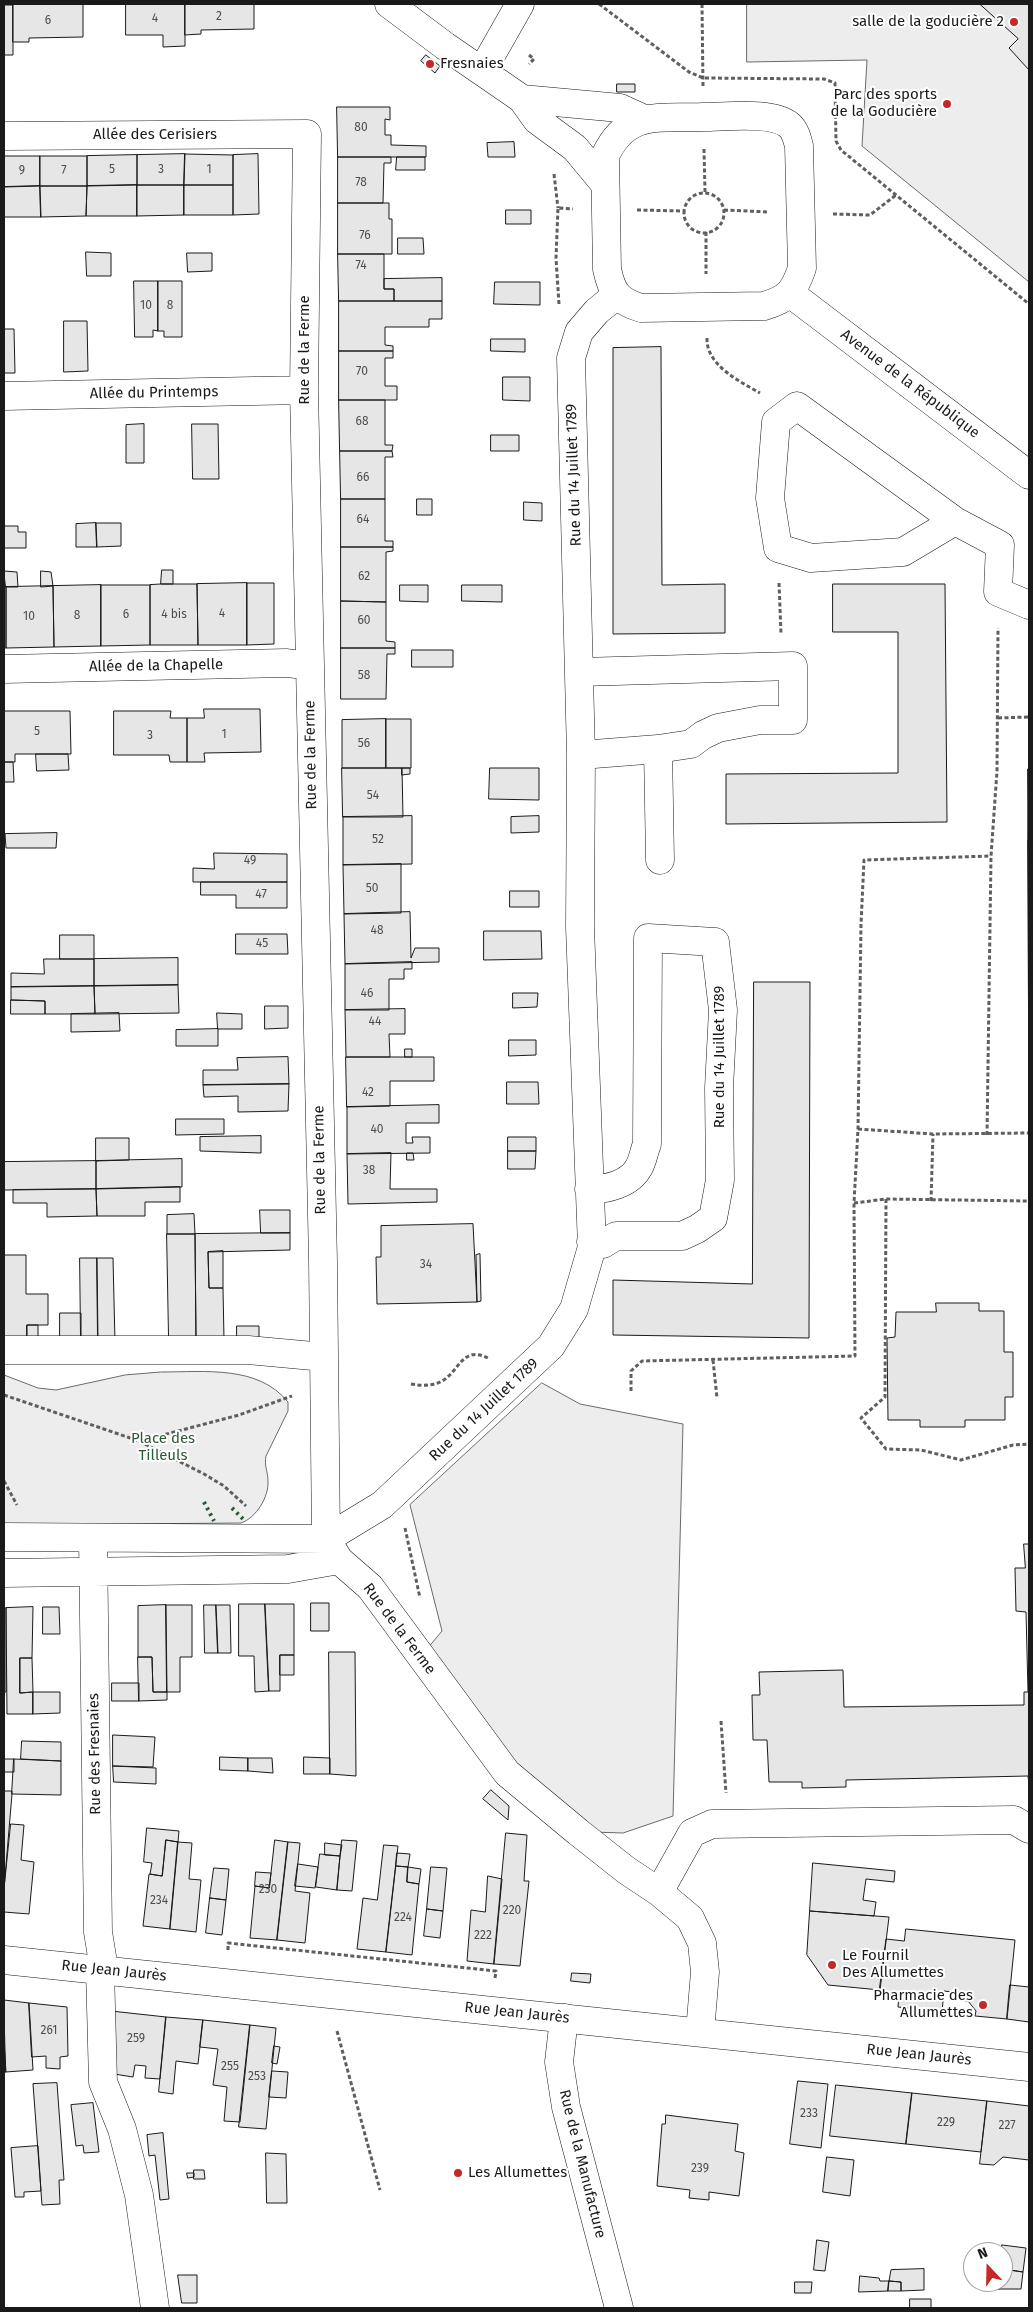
<!DOCTYPE html>
<meta charset="utf-8">
<style>
body{margin:0}
#map{position:relative;width:1033px;height:2312px;overflow:hidden;background:#fff;font-family:"Fira Sans",sans-serif}
canvas{display:block}
.frame{position:absolute;inset:0;border:5px solid #1a1a1a;pointer-events:none}
.north{position:absolute;left:963px;top:2242px;width:50px;height:50px;box-sizing:border-box;background:#fff;border:1px solid #a3a3a3;border-radius:50%;rotate:339deg;font-size:14px;font-weight:700;line-height:20px;text-align:center;color:#1a1a1a}
.north::after{content:'';display:block;margin:auto;width:18px;height:22px;background:#c62828;clip-path:polygon(50% 0,100% 100%,50% 72%,0 100%)}
</style>
<div id="map">
<canvas width="1033" height="2312"></canvas>
<div class="frame"></div>
<div class="north">N</div>
</div>
<script>
const g = document.querySelector('canvas').getContext('2d');
g.lineJoin = 'round';
function fillPath(path, color) { g.fillStyle = color; g.fill(path, 'evenodd'); }
function trace(path, color, width, dash) { g.strokeStyle = color; g.lineWidth = width; g.lineCap = dash ? 'butt' : 'round'; g.setLineDash(dash || []); g.stroke(path); }
function label(font, color, halo, rows, align = 'center') {
  g.font = font + ' "Fira Sans",sans-serif'; g.lineWidth = 4; g.setLineDash([]); g.textBaseline = 'middle'; g.strokeStyle = halo; g.fillStyle = color; for (const [text, x, y, turn = 0] of rows) {
    g.save(); g.translate(x, y); g.rotate((+turn || 0) * Math.PI / 180); g.textAlign = isNaN(turn) ? turn : align; if (halo) g.strokeText(text, 0, 0); g.fillText(text, 0, 0); g.restore();
  }
}
const green = new Path2D(`
 M747,4H1029V282L862,146L867,60L747,62Z
 M161,1372C205,1372 258,1365 288,1402V1411L266,1456C264,1466 268,1472 268,1481C269,1497 256,1518 241,1523L4,1525V1375L38,1388L56,1390L125,1375Z
 M542,1383L580,1404L683,1424L673,1816L623,1833L592,1832L515,1769L427,1649L442,1631L410,1505Z`);
fillPath(green, '#ededed');
trace(green, '#6a6a6a', 1);
const building = new Path2D(`
 M13,4H83V37L29,38V42H13Z
 M126,4H185V46L163,47V35H126Z
 M185,4H254V29L201,30V34L185,35Z
 M980,4H1029V70L1009,48L1018,39Z
 M4,5H13V55H4Z
 M426,55L440,66L435,73L421,61Z
 M617,84H635V92H617Z
 M337,107H390V120L385,119V135H391V145L426,146V157H338Z
 M514,142L515,157H488L487,143Z
 M185,154L184,185H137V155Z
 M185,154L233,155V185H184Z
 M258,154L259,214L233,215V155Z
 M137,155V185L87,186V156Z
 M4,156H40V186L4,187Z
 M40,156H87V186H40Z
 M338,157H391V163H384L383,203H338Z
 M397,157H425V170H396Z
 M137,185H184V215L137,216Z
 M137,185V216H86L87,186Z
 M184,185H233V215H184Z
 M40,186L41,217H4V187Z
 M40,186H87L86,216L41,217Z
 M338,203H389V219H392V254H338Z
 M506,210H531V224H506Z
 M398,238H423L424,254H398Z
 M86,252L111,253V276H87Z
 M187,253H212V271L188,272Z
 M338,254H384V289H394V301H339Z
 M442,278V301H394V289H384V279Z
 M134,281H158V331L153,330V337H135Z
 M158,281H182V337H164V331H158Z
 M495,282H540V305L494,304Z
 M339,301H442V319H429V327H385V345L393,346V351H339Z
 M64,321H87L88,371L64,372Z
 M4,329H14L15,373H4Z
 M491,339H525V352L491,351Z
 M661,347L662,585L725,584V633L613,634V348Z
 M339,351H393V358H385V386H397V400H339Z
 M503,377H530V401L503,400Z
 M339,400H385V445H393L392,451H340Z
 M144,424V463H126V425Z
 M192,424H218L219,479H193Z
 M491,435H519V451H491Z
 M340,451H392L393,457H385V499H341Z
 M341,499H385V541H393V547H341Z
 M417,499H432V515H417Z
 M524,502L542,503V521L524,520Z
 M96,523L97,547H76V524Z
 M96,523H121V546L97,547Z
 M4,526H18V532H26V548H4Z
 M341,547H393V551L386,552V602L341,601Z
 M162,570H173V584H161Z
 M4,571L17,572L18,587H6Z
 M41,571L51,572L53,586L41,587Z
 M247,583H274V644L247,645Z
 M247,583V645H198L197,584Z
 M161,584H197L198,645H150V585Z
 M833,584H945L947,822L726,824V774L898,773V632H833Z
 M101,585V646L54,647L53,586Z
 M101,585H150V645L101,646Z
 M400,585H428V602L400,601Z
 M462,585H502V602L462,601Z
 M53,586L54,647L6,648V587Z
 M4,587H6V648H4Z
 M341,601L386,602V641L395,642V648H341Z
 M341,648H395V654H387L386,699H341Z
 M412,650H453V667H412Z
 M204,709H260L261,752L204,753L205,762H187V718H204Z
 M4,711H70L71,754H15V762H4Z
 M114,711H171L170,718H187V762H170L169,755H114Z
 M386,719V768H342V720Z
 M386,719H411V768H386Z
 M36,754H68L69,770L37,771Z
 M4,762H13L14,782H4Z
 M342,768H402L403,817H343Z
 M402,768H410V774L402,775Z
 M490,768H539V800L489,799Z
 M1028,769H1029L1028,841Z
 M412,816V864L343,865V817Z
 M539,816V832L511,833V817Z
 M57,833L56,848H6L5,834Z
 M1028,841H1029V1098Z
 M214,853L287,854V882H193V868L214,869Z
 M401,864V913L344,914L343,865Z
 M201,882H287V908H236V895H201Z
 M510,891H539V907H510Z
 M410,912L411,958L415,948H439V962L345,964L344,914Z
 M484,931H541L542,959L484,960Z
 M236,934H287L288,954H236Z
 M60,935H94V959H60Z
 M178,958V985L94,986V959Z
 M44,959H94V986L11,987V973L44,974Z
 M412,962V969H404V979H389V1010H345V964Z
 M754,982H810L809,1338L613,1335V1280L752,1284Z
 M178,985L179,1013L95,1014L94,986Z
 M94,986L95,1014H45V1001L11,1000V987Z
 M513,993H538L537,1007L513,1008Z
 M11,1000L45,1001V1014H11Z
 M265,1006H288V1028L265,1029Z
 M405,1009V1034H389L390,1057H346L345,1010Z
 M119,1013L120,1031L71,1032V1014Z
 M217,1013L242,1014V1029H218Z
 M218,1029V1046H176V1030Z
 M509,1040H536V1055L509,1056Z
 M405,1049H412V1057H405Z
 M288,1057L289,1084L203,1085V1070H238L237,1058Z
 M346,1057H434V1081H390V1106L347,1107Z
 M507,1082H538L539,1104H507Z
 M289,1084L288,1111L238,1112V1096L204,1097L203,1085Z
 M439,1105V1123H406V1143H413L412,1137H430V1153L347,1154V1107Z
 M176,1119H224V1134L176,1135Z
 M261,1136V1153L200,1151V1137Z
 M508,1137H536V1151H508Z
 M96,1138H129V1160L96,1161Z
 M508,1151H536L535,1169H508Z
 M391,1153L390,1189H437V1202L348,1204L347,1154Z
 M407,1153H413L414,1160H407Z
 M182,1159V1187L96,1189V1161Z
 M96,1161V1189L4,1190V1162Z
 M180,1187V1202H145V1216H97L96,1189Z
 M96,1189L97,1216L47,1217V1203H13V1190Z
 M260,1210H290V1233H261Z
 M194,1214L195,1234H167V1215Z
 M473,1224L477,1302L377,1304L376,1257H381V1226Z
 M290,1233V1250L208,1252L209,1288H223L224,1340H196L195,1234Z
 M167,1234H195L196,1340L169,1341Z
 M223,1251V1288H209L208,1252Z
 M480,1254L481,1301L477,1302L476,1255Z
 M4,1255H26V1294H48V1325H27V1342H4Z
 M80,1258H97L98,1342H81Z
 M97,1258H113L115,1342H98Z
 M936,1303H979V1311H1004V1352H1013V1397H1005V1420H965V1427H920V1420H888L887,1338L895,1337L896,1312H936Z
 M60,1313H81V1342H60Z
 M27,1325H38V1342H27Z
 M237,1326H259V1340H237Z
 M1024,1544H1029V1784L1028,1776L846,1780V1787L802,1788V1782H769L767,1740H753L752,1695H760L759,1672L843,1670L844,1707L1024,1705V1692H1028L1026,1612L1016,1611L1015,1568H1025Z
 M311,1603H329V1631H311Z
 M239,1604H265L269,1691L255,1692L254,1656H239Z
 M265,1604H294V1655H280V1691H269Z
 M166,1605L167,1692H153L152,1657H138V1606Z
 M166,1605H192V1657H180V1692H167Z
 M204,1605H216L218,1653H205Z
 M216,1605H230L231,1653H218Z
 M33,1607L32,1658H20V1693L33,1692V1714H7L6,1608Z
 M43,1607H59L60,1634H43Z
 M4,1608H6V1692H4Z
 M329,1652H355L356,1776L330,1774Z
 M280,1655H294V1675H280Z
 M138,1657H152L153,1692H167V1700L139,1701Z
 M20,1658H32L33,1692L20,1693Z
 M112,1683H139V1701H112Z
 M33,1692H60V1713L33,1714Z
 M113,1735L155,1737L153,1767L113,1766Z
 M22,1741L61,1742V1761L21,1759Z
 M220,1757L248,1758V1771L220,1770Z
 M304,1757L330,1758V1774H304Z
 M248,1758H272L273,1773L248,1771Z
 M4,1759H14V1772H4Z
 M14,1759L61,1761V1795L12,1794Z
 M113,1766L156,1768V1784L114,1782Z
 M491,1790L509,1806L508,1820L483,1799Z
 M4,1791H12V1794L4,1889Z
 M11,1824L24,1825L21,1860L34,1862L29,1914L4,1912V1889Z
 M147,1828L179,1831L178,1842L166,1840L162,1876L150,1874L152,1863L144,1862Z
 M506,1833L527,1835L524,1881H529L520,1966L494,1964Z
 M166,1840L178,1842L170,1929L143,1926L149,1874L162,1876Z
 M275,1840L288,1842L277,1940L250,1938L255,1886L269,1888Z
 M342,1840L357,1841L352,1891L337,1890Z
 M178,1842L192,1843L189,1879L201,1880L196,1932L170,1929Z
 M288,1842L300,1843L295,1891L310,1893L305,1943L277,1940Z
 M325,1843L342,1845L340,1856L325,1855Z
 M384,1845L398,1846L386,1952L357,1949L363,1898L377,1900Z
 M397,1853L410,1854L408,1867L396,1866Z
 M320,1854L340,1856L337,1890L316,1887Z
 M813,1863L895,1871L894,1882L866,1879L863,1900L876,1902L874,1916L810,1911Z
 M298,1864L318,1867L315,1888L295,1886Z
 M396,1866L408,1867L407,1882L419,1884L412,1955L386,1952Z
 M408,1867L421,1869L419,1884L407,1882Z
 M431,1867L447,1868L443,1911L427,1909Z
 M214,1868L229,1869L226,1900L210,1898Z
 M256,1872L271,1873L269,1888L255,1886Z
 M488,1876L502,1879L494,1964L467,1961L471,1910L485,1912Z
 M210,1898L226,1900L222,1935L206,1933Z
 M427,1909L443,1911L440,1938L424,1936Z
 M810,1911L889,1917L880,1990L828,1985L807,1955Z
 M906,1929L1015,1940L1007,2019L975,2016L976,2011L968,2001L959,2000L960,1993L944,1991L942,2012L898,2007L899,1994L879,1992L886,1939L904,1941Z
 M572,1973L591,1974L590,1983L571,1981Z
 M1010,1985L1029,1987V2022L1007,2019Z
 M4,2000L29,2003L33,2070L6,2072Z
 M29,2003L67,2007L68,2056L60,2057V2069L46,2068V2056L32,2057Z
 M111,2011L166,2017L160,2079L145,2078L146,2066L135,2065L133,2077L114,2074Z
 M166,2017L203,2020L198,2064L176,2061L173,2094L159,2092Z
 M203,2020L250,2025L240,2122L224,2121L227,2087L213,2085L218,2049L200,2047Z
 M250,2025L276,2028L266,2129L239,2127Z
 M4,2041L6,2072H4Z
 M274,2046L280,2047L277,2064L272,2063Z
 M272,2071L288,2072L286,2098L269,2097Z
 M798,2081L828,2084L821,2148L790,2144Z
 M57,2083L64,2180H59L60,2204L42,2205L33,2084Z
 M836,2085L912,2093L906,2144L830,2136Z
 M912,2093L987,2101L981,2152L906,2144Z
 M987,2101L1029,2106V2160L1003,2157L994,2165L980,2164Z
 M93,2103L99,2152L84,2153L83,2145L76,2146L71,2105Z
 M666,2115L738,2124L735,2151L744,2153L739,2196L709,2192V2200L689,2198L690,2190L657,2186L662,2124H665Z
 M163,2133L169,2199L160,2200L155,2155L149,2156L147,2135Z
 M38,2146L41,2191L24,2192V2197H15L11,2148Z
 M266,2153L286,2154L287,2203H267Z
 M827,2157L854,2160L850,2196L823,2192Z
 M194,2170H204L205,2179H194Z
 M187,2173H194V2177L188,2178Z
 M817,2240L829,2242L825,2271L814,2270Z
 M1002,2245L1026,2248L1023,2272L1003,2269Z
 M924,2269V2290L901,2291V2282L889,2281L891,2270Z
 M1003,2269L1023,2272L1021,2289H1000Z
 M178,2275H197V2303H182Z
 M860,2276L879,2278L880,2281H889L888,2291L859,2292Z
 M889,2281L901,2282V2291H888Z
 M795,2282H812L811,2293H795Z
 M990,2282H1001L1000,2289L989,2290Z
 M910,2299H931V2308H910Z`);
fillPath(building, '#e6e6e6');
trace(building, '#1a1a1a', 1);
const minor = new Path2D(`
 M389,4L445,46L522,99L537,120L575,148L604,183
 M482,71L520,4
 M522,99L620,108L644,119
 M703,117C725,117 772,111 789,125C795,130 797,138 799,146L802,268C794,292 788,299 764,306L641,308C618,301 612,293 607,269L605,156C627,109 659,119 703,117Z
 M4,136L307,134L304,390L323,1261L326,1539L339,1560L370,1587L507,1773L578,1832L626,1870L659,1892L690,1918L702,1943L705,1972L700,2032
 M791,294L1029,475
 M4,396L304,390
 M955,521L903,552L811,558L778,548L770,498L776,422L797,406L955,521L1000,545L998,592L1029,605
 M4,669L287,663L309,666
 M580,672L793,666V720H760L718,728L703,735L691,744L658,749L581,755
 M658,749L660,860
 M589,1189C606,1190 630,1184 639,1167C643,1160 644,1151 647,1144L648,938L715,942L723,1010L719,1088L720,1180L713,1218L697,1229L682,1236H616L603,1244L591,1242
 M4,1350H248L324,1357
 M4,1537L326,1539
 M93,1538L98,1932L104,1969
 M326,1539L382,1505L551,1346L574,1309L592,1247L580,927L581,755L571,358L579,332L597,311L617,295
 M4,1573L288,1569L339,1560
 M659,1892L692,1833L712,1824L1014,1820L1029,1829
 M100,1969L103,2082L122,2129L139,2195L155,2308
 M564,2018L559,2062L566,2107L619,2308`);
const major = new Path2D(`
 M4,1960L1029,2067`);
trace(minor, '#1a1a1a', 29);
trace(major, '#1a1a1a', 29);
trace(new Path2D(`
 M599,4L689,72L703,78L824,79L835,83L836,141L841,150L1029,304
 M702,4L703,86
 M529,55L534,59L529,64
 M704,149L705,192
 M554,174L558,208
 M684 213a20 20 0 1 1 40 0a20 20 0 1 1-40 0Z
 M637,210L684,211
 M724,210L769,212
 M833,214L870,215L896,195
 M706,232V274
 M559,304L556,258L558,208L573,209
 M707,338C706,365 739,381 760,393
 M779,583L781,634
 M998,718L1029,717
 M858,1129L933,1134L1029,1133
 M987,1135L991,856L997,771L998,628
 M886,1199L885,1397L861,1418L886,1449L921,1450L961,1460L1013,1445L1029,1444
 M931,1201L933,1134
 M854,1203L886,1199L1029,1201
 M713,1360L717,1398
 M411,1384C422,1386 433,1386 442,1381C460,1371 462,1344 490,1359
 M631,1391V1371L642,1361L855,1356L854,1203L858,1129L861,924L864,860L991,856
 M4,1395L139,1441L204,1474L224,1486L246,1506
 M140,1441L239,1415L292,1396
 M4,1481L17,1505
 M405,1528L420,1598
 M721,1721L726,1793
 M228,1950V1943L496,1971L495,1978
 M337,2031L380,2190`), '#5f5f5f', 3, [4, 2.5]);
trace(minor, '#fff', 28);
trace(major, '#fff', 28);
trace(new Path2D(`
 M204,1502L214,1521
 M232,1508L244,1520`), '#2b5a34', 4, [2.5, 4]);
for (const [x, y, r, color] of [
 [1014,22,5,"#c62828"],
 [430,64,5,"#c62828"],
 [947,104,5,"#c62828"],
 [832,1965,5,"#c62828"],
 [983,2005,5,"#c62828"],
 [458,2173,5,"#c62828"]
]) { const dot = new Path2D(); dot.arc(x, y, r, 0, 2 * Math.PI); g.fillStyle = color; g.fill(dot); trace(dot, '#fff', 2); }
label('12px', '#4d4d4d', null, [
 ["2",219,17],
 ["4",155,19],
 ["6",48,21],
 ["80",361,128],
 ["5",112,170],
 ["3",161,170],
 ["1",209,170],
 ["9",22,171],
 ["7",64,171],
 ["78",361,183],
 ["76",365,236],
 ["74",361,266],
 ["10",146,306],
 ["8",170,306],
 ["70",362,372],
 ["68",362,422],
 ["66",363,478],
 ["64",363,520],
 ["62",364,577],
 ["4",222,614],
 ["6",126,615],
 ["4 bis",174,615],
 ["8",77,616],
 ["10",29,617],
 ["60",364,621],
 ["58",364,676],
 ["5",37,732],
 ["1",224,735],
 ["3",150,736],
 ["56",364,744],
 ["54",373,796],
 ["52",378,840],
 ["49",250,861],
 ["50",372,889],
 ["47",261,895],
 ["48",377,931],
 ["45",262,944],
 ["46",367,994],
 ["44",375,1022],
 ["42",368,1093],
 ["40",377,1130],
 ["38",369,1171],
 ["34",426,1265],
 ["230",268,1890],
 ["234",159,1901],
 ["220",512,1911],
 ["224",403,1918],
 ["222",483,1936],
 ["261",49,2031],
 ["259",136,2039],
 ["255",230,2067],
 ["253",257,2077],
 ["233",809,2114],
 ["229",946,2123],
 ["227",1007,2126],
 ["239",700,2169]
]);
label('15px', '#1a1a1a', '#fff', [
 ["salle de la goducière 2",1004,22],
 ["Fresnaies",440,64,"left"],
 ["Parc des sports",937,95],
 ["de la Goducière",937,112],
 ["Le Fournil",842,1956,"left"],
 ["Des Allumettes",842,1973,"left"],
 ["Pharmacie des",973,1996],
 ["Allumettes",973,2013],
 ["Les Allumettes",468,2173,"left"]
], 'right');
label('15px', '#1a1a1a', '#fff', [
 ["Allée des Cerisiers",155,135],
 ["Rue de la Ferme",305,350,-90],
 ["Avenue de la République",910,384,37],
 ["Allée du Printemps",154,393,-1],
 ["Rue du 14 Juillet 1789",574,475,-92],
 ["Allée de la Chapelle",156,666,-1],
 ["Rue de la Ferme",311,755,-91],
 ["Rue du 14 Juillet 1789",720,1057,-90],
 ["Rue de la Ferme",320,1160,-91],
 ["Rue du 14 Juillet 1789",484,1410,-43],
 ["Rue de la Ferme",399,1629,53],
 ["Rue des Fresnaies",95,1754,-91],
 ["Rue Jean Jaurès",114,1971,6],
 ["Rue Jean Jaurès",517,2013,6],
 ["Rue Jean Jaurès",919,2055,6],
 ["Rue de la Manufacture",582,2164,76]
]);
label('15px', '#2b5a34', '#fff', [
 ["Place des",163,1439],
 ["Tilleuls",163,1456]
]);
</script>
